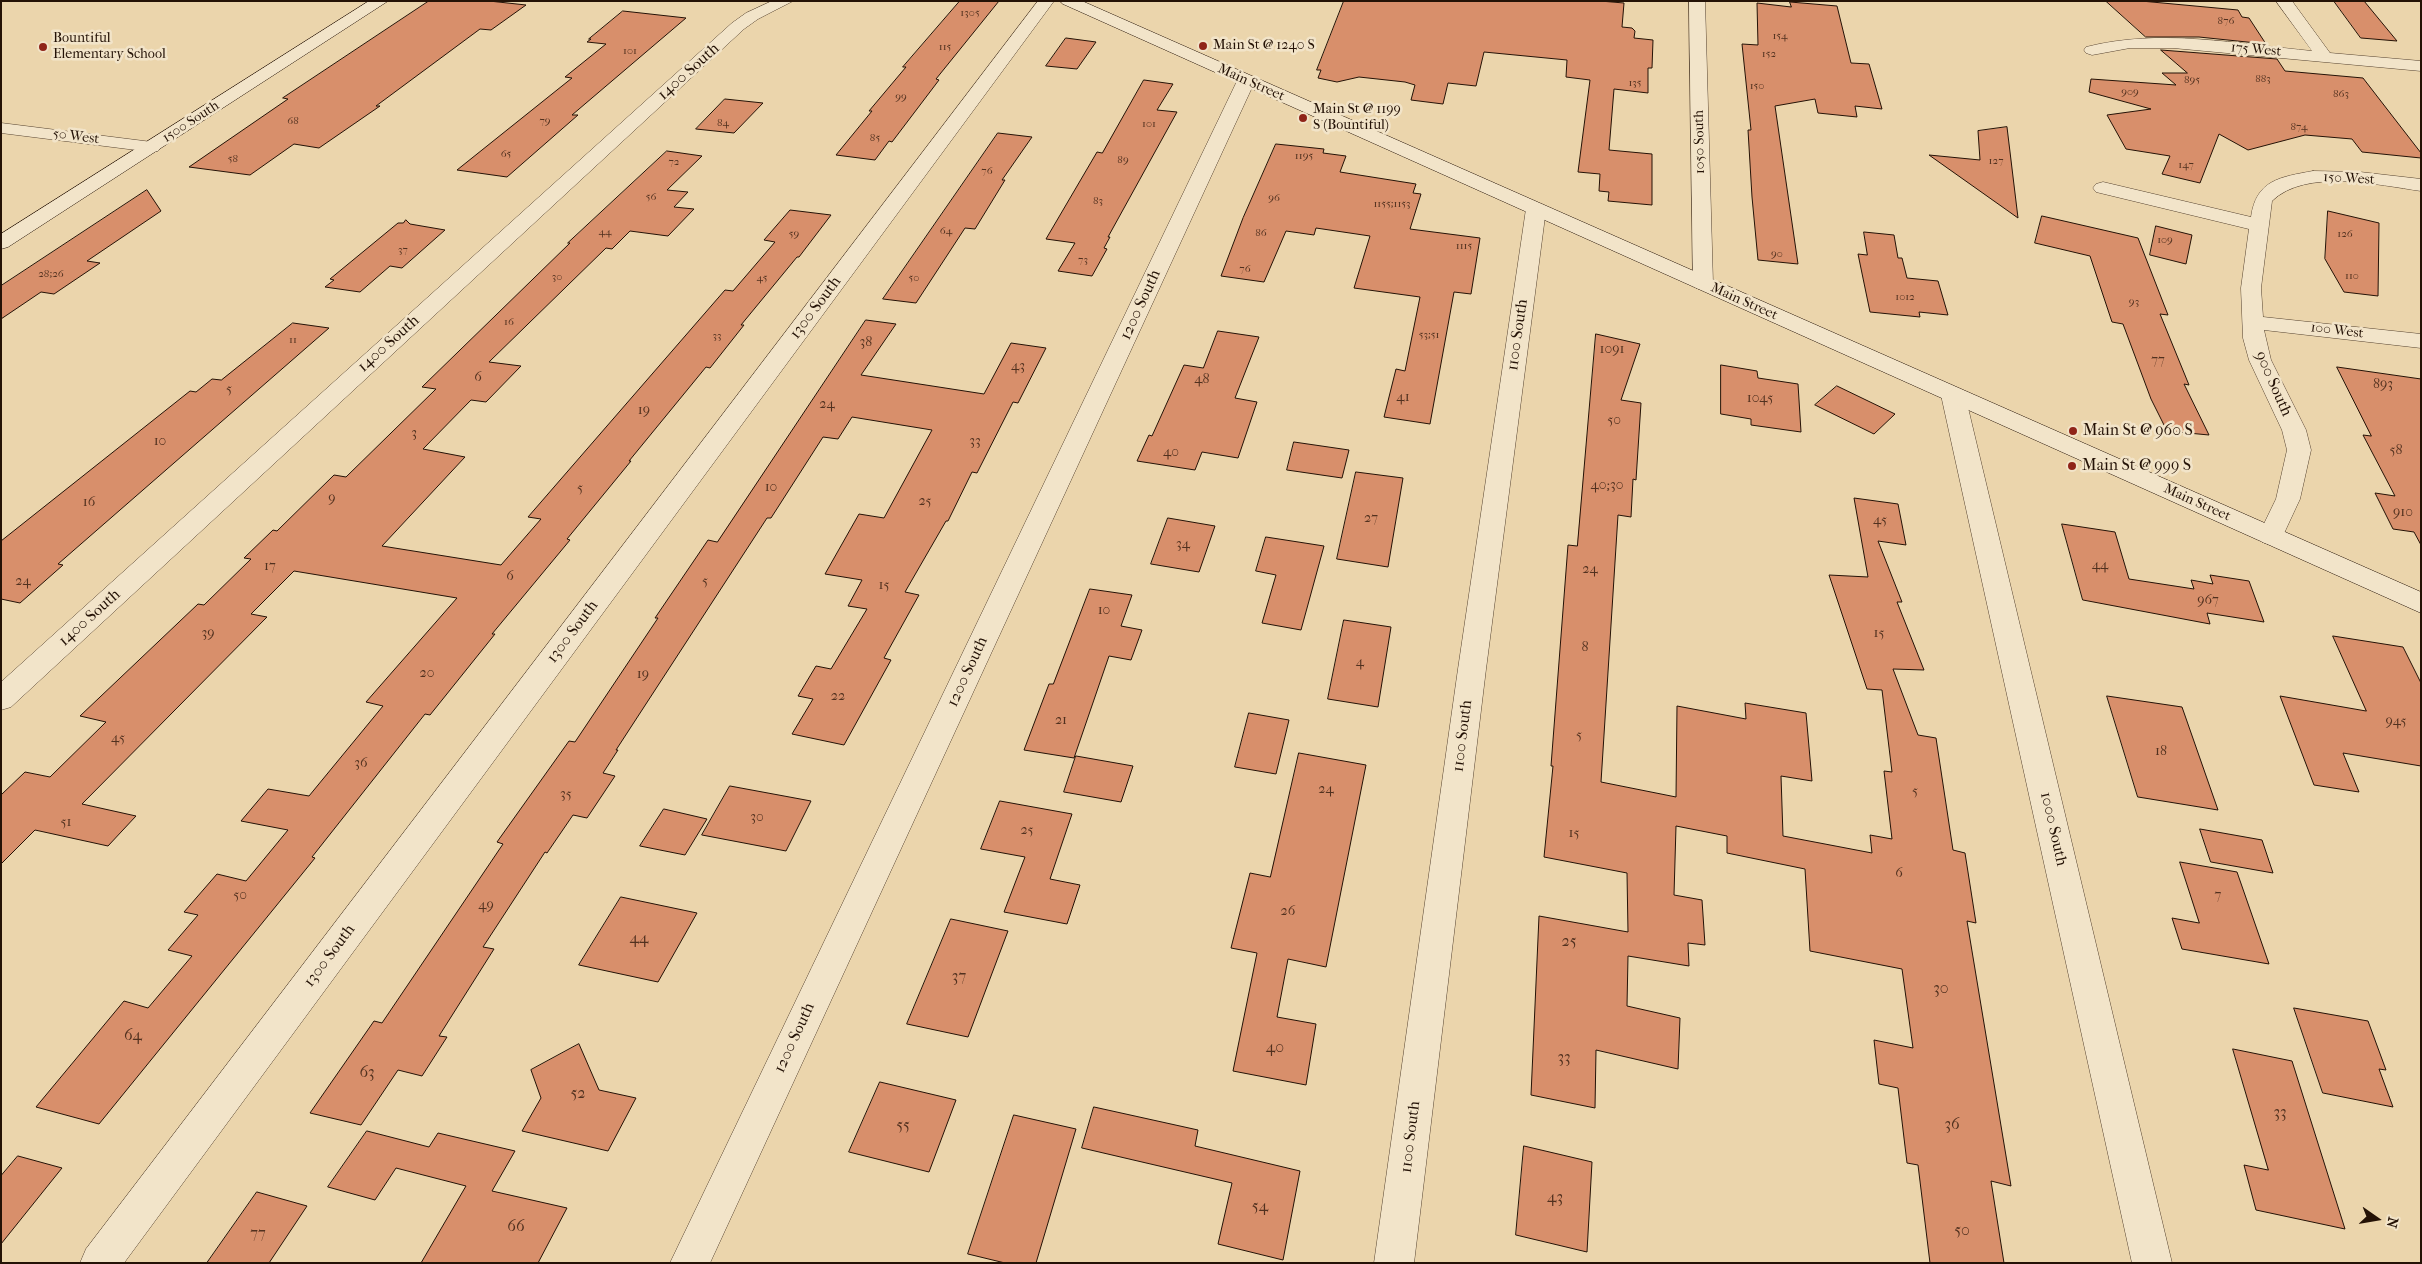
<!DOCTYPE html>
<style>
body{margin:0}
#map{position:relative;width:2422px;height:1264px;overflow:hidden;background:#ebd5ac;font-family:"IM FELL French Canon",serif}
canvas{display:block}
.frame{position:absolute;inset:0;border:2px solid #241206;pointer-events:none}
.north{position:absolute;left:2352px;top:1194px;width:50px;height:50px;-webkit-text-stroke:4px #f2e4c9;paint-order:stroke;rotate:103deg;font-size:14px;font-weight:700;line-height:20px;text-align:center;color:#241206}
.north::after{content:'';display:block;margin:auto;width:18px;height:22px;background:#241206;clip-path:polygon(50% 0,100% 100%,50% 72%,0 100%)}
</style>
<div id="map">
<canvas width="2422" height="1264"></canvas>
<div class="frame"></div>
<div class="north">N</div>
</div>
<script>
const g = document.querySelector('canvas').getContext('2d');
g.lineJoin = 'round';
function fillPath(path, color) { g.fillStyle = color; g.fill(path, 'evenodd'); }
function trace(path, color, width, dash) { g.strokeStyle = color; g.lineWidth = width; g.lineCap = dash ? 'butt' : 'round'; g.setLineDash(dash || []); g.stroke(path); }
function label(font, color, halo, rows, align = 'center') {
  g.font = font + ' "IM FELL French Canon",serif'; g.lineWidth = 5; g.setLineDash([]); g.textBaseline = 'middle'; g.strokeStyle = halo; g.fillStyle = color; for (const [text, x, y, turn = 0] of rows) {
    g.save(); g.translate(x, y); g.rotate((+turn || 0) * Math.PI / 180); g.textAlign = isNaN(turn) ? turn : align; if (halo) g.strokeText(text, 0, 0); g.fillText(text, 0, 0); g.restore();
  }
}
const building = new Path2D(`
 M429,1H489L526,5L491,30L480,29L376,106H380L319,148L294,144L250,175L189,167L288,99L283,98Z
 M960,1H999L936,79L939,80L892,142L889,141L875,160L836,155L872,111H869L906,67H903Z
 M1344,1H1600L1624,3L1622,27L1632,28L1635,31L1634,38L1653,40L1652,68H1648V93L1614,89L1609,150L1652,154V205L1608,201L1609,192L1599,191L1600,174L1578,172L1590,80L1566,77L1567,60L1484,52L1476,86L1448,83L1443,104L1411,100L1415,85L1405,82L1359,77L1337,82L1318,78L1321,70H1317Z
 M2106,1H2141L2238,10L2242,17L2249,18L2266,44L2199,37H2146Z
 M2334,1H2364L2397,41L2361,38Z
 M1790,2L1837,6L1851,63L1869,64L1882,109L1855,106L1857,117L1818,113L1815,99L1775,106L1798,264L1758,260L1752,197L1748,130H1751L1742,44L1758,45L1757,3L1791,7Z
 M623,11L686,18L572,115H578L507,177L457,170L572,78L565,77L606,44L587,42L591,39H589Z
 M1066,38L1096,42L1077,69L1046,66Z
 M2161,50L2277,59L2285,71L2363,78L2421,153V158L2362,152L2352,139L2305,135L2248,150L2219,134L2200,183L2162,174L2170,156L2126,149L2107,115L2151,109L2089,92L2091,79L2176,85L2162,73H2187Z
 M1144,80L1173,84L1157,110L1177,112L1108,237H1110L1104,248L1107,249L1092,276L1058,271L1075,243L1046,239L1097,152L1102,153Z
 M725,99L763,103L734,133L696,129Z
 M2007,127L2018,218L1929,155L1980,160L1978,131Z
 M998,133L1032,137L1002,180H1005L975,229L965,228L916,303L883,299Z
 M1276,144L1324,149L1323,153L1346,156L1340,172L1416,184L1413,193L1421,194L1410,229L1480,238L1471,294L1454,292L1430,424L1384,417L1396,369L1405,371L1420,297L1354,288L1370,236L1316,228L1314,235L1286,231L1264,282L1221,276L1243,218Z
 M667,151L702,156L667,190L688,192L674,207L694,209L668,236L630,231L612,249L606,248L489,362L521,366L486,402L471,400L423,449L465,457L382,546L501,565L541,519L528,517L725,290L733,291L775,242L764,240L790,210L831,215L799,257H797L741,325H744L710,368L706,367L629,461H631L567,539L570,540L492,634H495L430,715L425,714L312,857L315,858L99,1124L36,1107L124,1001L148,1008L192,956L168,950L198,915L184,912L217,874L246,881L288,830L241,821L268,789L309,796L383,706L366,702L457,598L294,571L251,614L267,617L82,804L136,816L108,846L35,830L1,864V795L25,772L50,777L106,722L80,716L198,604L204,605L251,559L244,558L273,530L277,531L334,475L346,477L436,389L422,387L570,243H568Z
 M147,190L161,211L87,261L100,263L54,294L41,292L1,319V286Z
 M2328,211L2379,223L2378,296L2344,292L2325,259Z
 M2042,216L2138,238L2168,315L2160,314L2189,385L2184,384L2209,435L2167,431L2151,399L2123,324L2112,322L2090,256L2035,243Z
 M406,220L410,224L445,230L402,268L390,266L360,292L325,287L334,280L330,279L398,223H403Z
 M2156,226L2192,235L2186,264L2150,255Z
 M1864,232L1894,235L1898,258H1902L1907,278L1938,281L1948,315L1919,312L1920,317L1870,312L1858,254L1867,255Z
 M866,320L896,324L861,375L984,394L1011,343L1046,348L1018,403L1013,402L977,473L972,472L948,521H946L905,592L919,595L884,658L891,660L844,745L792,734L813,699L798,696L816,666L831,669L867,609L848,606L862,580L825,574L859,514L884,518L932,430L852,417L838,439L823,437L771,518H767L616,750H618L603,773L615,776L587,818L573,815L547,853L545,852L483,947L494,949L439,1036L447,1037L422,1076L398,1070L361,1125L310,1113L374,1021L382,1023L503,844L497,842L569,741L575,742L658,618H655L708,540L717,542Z
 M293,323L329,328L58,564L63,565L20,603L1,599V541L190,391L196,392L212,379L221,380Z
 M1218,331L1259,337L1235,398L1257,402L1238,458L1202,452L1195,470L1137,461L1149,435L1152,436L1184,365L1203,368Z
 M1596,334L1640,344L1621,400L1641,403L1636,480L1633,479L1631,517L1618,515L1601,782L1676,797L1677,706L1746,719L1745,703L1806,713L1812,781L1781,776L1783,836L1872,853L1870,835L1892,839L1884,771L1892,772L1882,690L1867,689L1829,575L1868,577L1854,498L1898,504L1906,545L1878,541L1902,602H1897L1924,670L1893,669L1918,735L1936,738L1953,850L1965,853L1976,923L1967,921L2011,1186L1991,1181L2004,1263H1930L1918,1165L1907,1163L1898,1088L1879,1084L1874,1040L1913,1048L1902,969L1810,951L1805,869L1727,853V836L1676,826L1674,895L1702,900L1705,945L1688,943L1689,966L1628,956L1627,1006L1680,1018L1678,1069L1596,1050L1595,1108L1531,1095L1539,916L1628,932L1627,873L1544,857L1553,766H1551L1568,545L1577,546Z
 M1721,365L1757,371L1758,378L1798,384L1801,432L1751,425V419L1721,414Z
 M2337,367L2421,379V545L2414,532L2393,529L2375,493L2395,496L2363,435L2371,436Z
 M1837,386L1895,414L1874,434L1815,405Z
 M1294,442L1349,450L1342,478L1287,470Z
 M1356,472L1403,478L1388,567L1337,559Z
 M1168,518L1215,526L1199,572L1151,564Z
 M2062,524L2115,532L2129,579L2194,589L2191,580L2213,584L2210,575L2249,581L2264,622L2207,613L2210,624L2083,600Z
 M1266,537L1324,546L1301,630L1262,623L1276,575L1256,571Z
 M1090,589L1132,595L1121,626L1142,630L1131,660L1109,656L1074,758L1024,750L1049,684H1053Z
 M1344,620L1391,627L1378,707L1328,699Z
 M2333,636L2403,647L2421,683V766L2343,753L2359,792L2314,785L2280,696L2366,711Z
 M2107,696L2182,707L2218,810L2138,797Z
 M1249,713L1289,720L1276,774L1235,767Z
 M1299,753L1366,765L1326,967L1288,959L1277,1017L1316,1024L1306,1085L1233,1071L1257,953L1231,948L1250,873L1270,877Z
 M1076,756L1133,766L1121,802L1064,792Z
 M730,786L811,801L786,851L702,835Z
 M1000,801L1072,814L1050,879L1080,885L1067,924L1004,912L1025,857L981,849Z
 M664,809L707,819L685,855L640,846Z
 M2200,829L2262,840L2273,873L2211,862Z
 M2180,862L2237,872L2269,964L2182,949L2172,918L2199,923Z
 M621,897L697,913L658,982L579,965Z
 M951,919L1008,931L968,1037L907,1024Z
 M2294,1008L2368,1021L2386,1070L2379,1069L2393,1107L2323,1093Z
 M579,1044L599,1090L636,1098L608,1151L522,1131L541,1098L531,1070Z
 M2233,1049L2292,1061L2345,1229L2256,1210L2244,1165L2268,1170Z
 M880,1082L956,1100L929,1172L849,1152Z
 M1094,1107L1198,1130L1195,1146L1300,1171L1283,1260L1218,1244L1232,1183L1082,1148Z
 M1014,1115L1076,1129L1036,1263H1005L968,1254Z
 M367,1131L429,1147L438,1133L515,1151L492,1191L567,1208L538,1263H421L466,1186L396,1168L375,1200L328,1187Z
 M1524,1146L1592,1162L1587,1252L1516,1235Z
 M18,1156L62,1168L1,1244V1176Z
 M257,1192L307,1206L269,1263H207Z`);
fillPath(building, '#d88f6b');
trace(building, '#241206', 1);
const street = new Path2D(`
 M772,1H793L758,19L744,29L11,707L1,710V682L732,23L746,13Z
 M1038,1H1054L124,1263H80L86,1249Z
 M1689,1H1705L1713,284L1710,288L1703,290L1696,288L1693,284Z
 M2276,1H2292L2330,53L2421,61V71L2173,48H2130L2092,55L2086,53L2084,50L2086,47C2160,28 2238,44 2312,51Z
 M1246,76L1252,77L1255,81L710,1263H670L1237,81L1240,77Z
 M1,123L152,142L158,143L161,147L158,151L152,152L1,133Z
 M2313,171L2360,172L2421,179V191C2378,185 2306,168 2272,201L2261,288L2263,317L2421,334V348L2264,330L2271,360L2306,430L2311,450L2300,499L2280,542L2271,545L2262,542L2258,536L2276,499L2287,450L2282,430L2249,360L2243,338L2241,288L2249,229L2096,192L2093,188L2096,184L2103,182L2251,217C2256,180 2280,177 2313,171Z
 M1536,203L1543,205L1546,209L1486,669L1414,1263H1374L1458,669L1526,209L1529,205Z
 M1953,388L1961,390L1965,395L2172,1263H2132L1941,395L1945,390Z`);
const secondary = new Path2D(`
 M369,1H388L8,247L1,249V234Z
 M1060,1H1082L2421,592V613L1063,4Z`);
trace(street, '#564330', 1);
trace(secondary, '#241206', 1);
fillPath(street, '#f2e4c9');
fillPath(secondary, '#f2e4c9');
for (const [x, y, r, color] of [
 [1203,46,5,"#8f2418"],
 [43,47,5,"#8f2418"],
 [1303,118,5,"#8f2418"],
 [2073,431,5,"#8f2418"],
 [2072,466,5,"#8f2418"]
]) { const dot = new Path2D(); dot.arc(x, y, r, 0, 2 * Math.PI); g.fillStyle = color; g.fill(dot); trace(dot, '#f2e4c9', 2); }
label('11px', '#51311f', null, [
 ["1305",970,13],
 ["876",2226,21],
 ["154",1780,36],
 ["115",945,47],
 ["101",630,51],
 ["152",1769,54],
 ["883",2263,79],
 ["895",2192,80],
 ["135",1635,83],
 ["150",1757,86],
 ["909",2130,92],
 ["863",2341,94],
 ["99",901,97],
 ["68",293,121],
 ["79",545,121],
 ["84",723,123],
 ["101",1149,124],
 ["874",2299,127],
 ["85",875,138],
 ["65",506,154],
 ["1195",1304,156],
 ["58",233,159],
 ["89",1123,160],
 ["127",1996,161],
 ["72",674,162],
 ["147",2186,165],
 ["76",987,171],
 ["56",651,197],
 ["96",1274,198],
 ["83",1098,201],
 ["1155;1153",1392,204],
 ["64",946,231],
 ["44",605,232],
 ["86",1261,233],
 ["59",794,234],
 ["126",2345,234],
 ["109",2165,240],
 ["1115",1464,246],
 ["37",403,250],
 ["90",1777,254],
 ["73",1083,260],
 ["76",1245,269],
 ["28;26",51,274],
 ["110",2352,276],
 ["30",557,277],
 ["45",762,278],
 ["50",914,278],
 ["1012",1905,297],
 ["93",2134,302],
 ["16",509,322],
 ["53;51",1429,335],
 ["33",717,336],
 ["11",293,340]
]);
label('14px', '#241206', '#f2e4c9', [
 ["Bountiful",53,39],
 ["Elementary School",53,55],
 ["Main St @ 1240 S",1213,46],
 ["Main St @ 1199",1313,110],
 ["S (Bountiful)",1313,126]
], 'left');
label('14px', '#241206', '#f2e4c9', [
 ["175 West",2256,50,5],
 ["Main Street",1251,83,24],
 ["1500 South",191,122,-33],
 ["50 West",76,137,7],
 ["1050 South",1700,142,-91],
 ["150 West",2349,179,3],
 ["Main Street",1744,302,24],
 ["100 West",2337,331,7],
 ["Main Street",2197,503,24]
]);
label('14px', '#51311f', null, [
 ["38",866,343],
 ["1091",1612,350],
 ["77",2158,361],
 ["43",1018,367],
 ["6",478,378],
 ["48",1202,380],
 ["893",2383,385],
 ["5",229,390],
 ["41",1403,398],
 ["1045",1760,399],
 ["24",827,405],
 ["19",644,411],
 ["50",1614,421],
 ["3",414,434],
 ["10",160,442],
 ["33",975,442],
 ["58",2396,451],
 ["40",1171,453],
 ["40;30",1607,486],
 ["10",771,488],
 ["5",580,489],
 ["9",332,499],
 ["25",925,502],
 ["16",89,503],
 ["910",2403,513],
 ["27",1371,519],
 ["45",1880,521],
 ["34",1183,545],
 ["44",2100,566],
 ["17",270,567],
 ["24",1590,570],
 ["6",510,577],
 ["24",23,582],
 ["5",705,582],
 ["15",884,586],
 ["967",2208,601],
 ["10",1104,611],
 ["39",208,634],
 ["15",1879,634],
 ["8",1585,648],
 ["4",1360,663],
 ["20",427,674],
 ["19",643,675],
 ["22",838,697],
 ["21",1061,721],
 ["945",2396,722],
 ["5",1579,736],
 ["45",118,739],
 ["18",2161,752],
 ["36",361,764],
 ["24",1326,790],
 ["5",1915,792],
 ["35",566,795],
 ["30",757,818],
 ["51",66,823],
 ["25",1027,831],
 ["15",1574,834],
 ["6",1899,874],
 ["50",240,896],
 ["7",2218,896],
 ["49",486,906],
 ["26",1288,912]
]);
label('16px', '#241206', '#f2e4c9', [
 ["1400 South",689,72,-42],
 ["1200 South",1141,305,-65],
 ["1300 South",816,308,-53],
 ["1100 South",1518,335,-82],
 ["1400 South",389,344,-42],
 ["900 South",2273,384,66],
 ["1400 South",90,618,-42],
 ["1300 South",573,632,-53],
 ["1200 South",968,672,-65],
 ["1100 South",1463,736,-83],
 ["1000 South",2053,829,77],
 ["1300 South",330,956,-53],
 ["1200 South",795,1038,-65],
 ["1100 South",1411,1137,-83]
]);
label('16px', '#241206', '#f2e4c9', [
 ["Main St @ 960 S",2083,431],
 ["Main St @ 999 S",2082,466]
], 'left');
label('16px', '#51311f', null, [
 ["44",639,939],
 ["25",1569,942],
 ["37",959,977],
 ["30",1941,989],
 ["64",133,1036],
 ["40",1275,1048],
 ["33",1564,1058],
 ["63",367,1073],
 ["52",578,1094],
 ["33",2280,1113],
 ["36",1952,1125],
 ["55",903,1126],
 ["43",1555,1198],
 ["54",1260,1207],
 ["66",516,1227],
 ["50",1962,1231],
 ["77",258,1234]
]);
</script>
